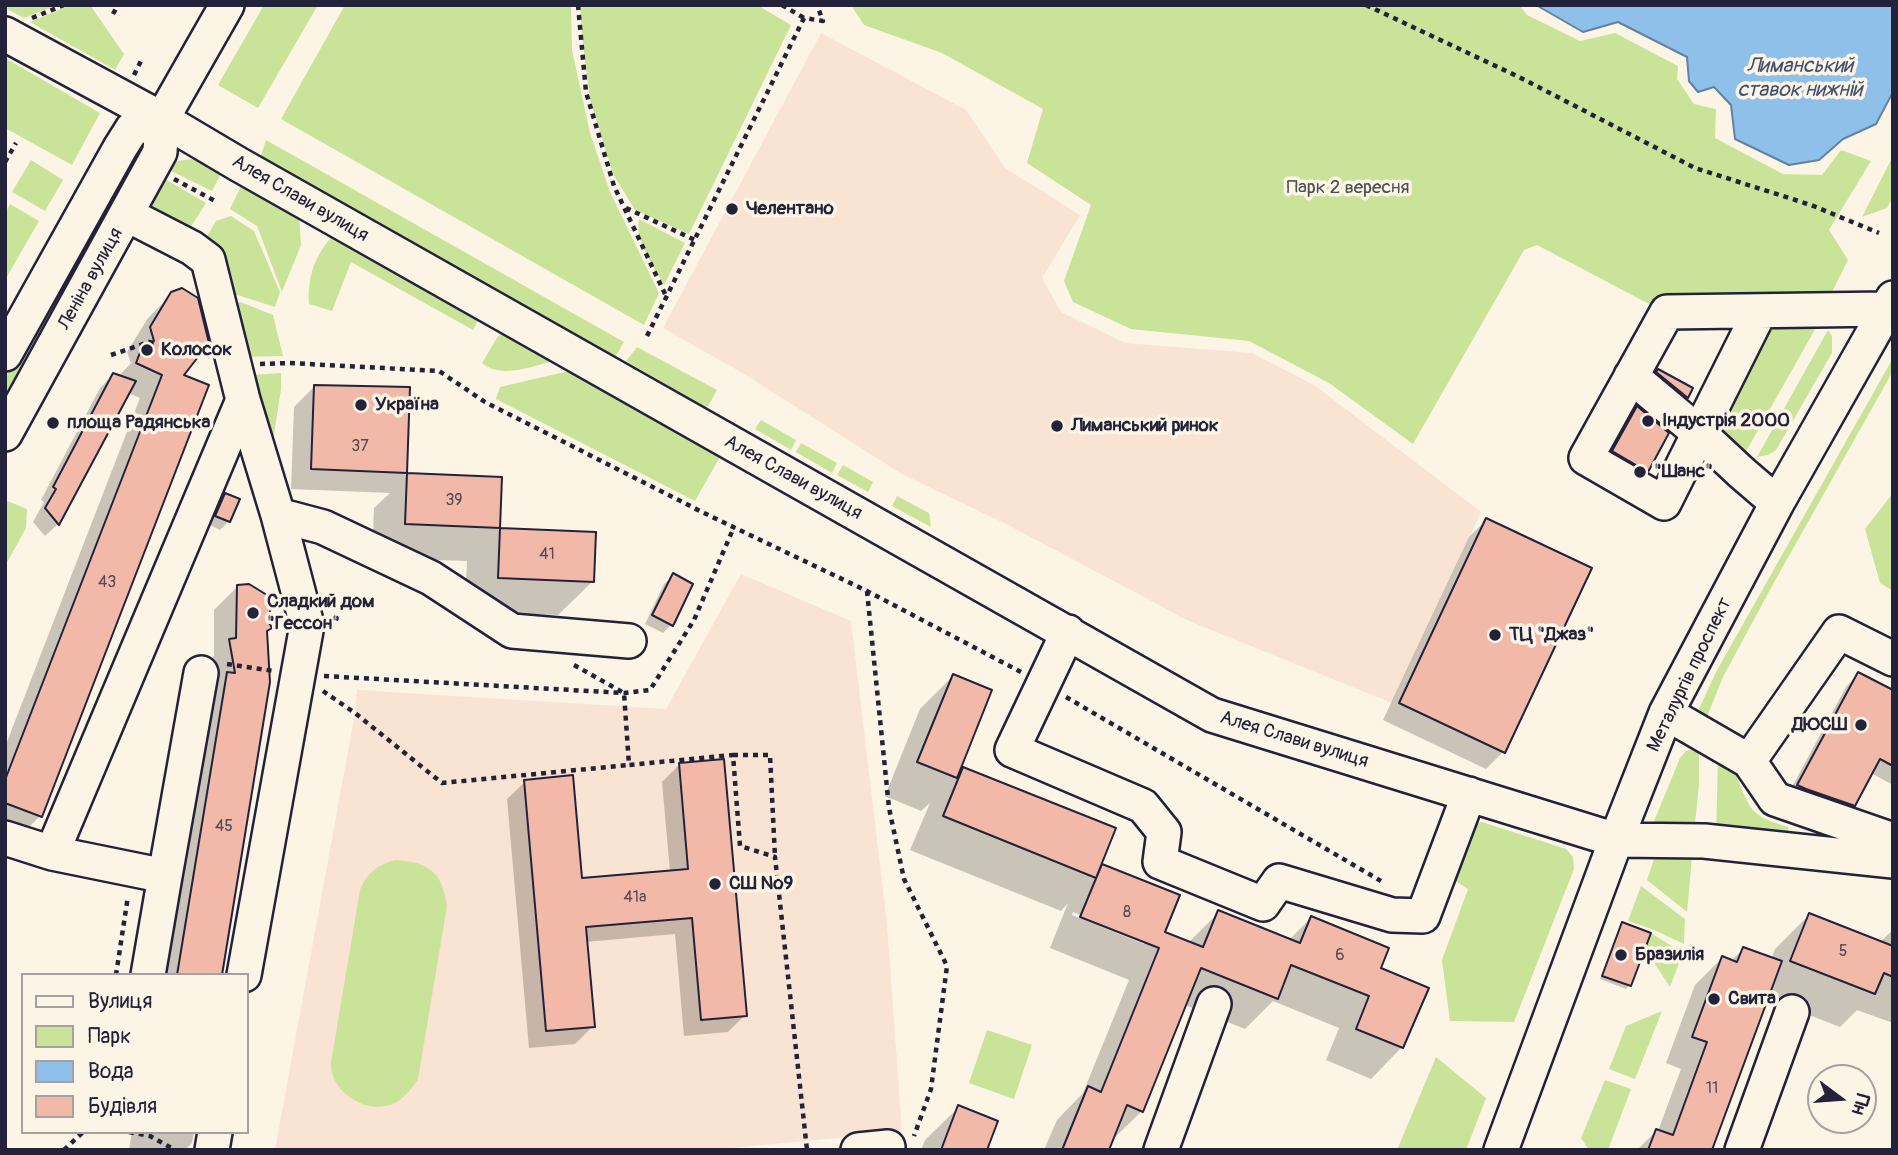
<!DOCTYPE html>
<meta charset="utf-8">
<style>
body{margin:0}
#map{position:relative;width:1898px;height:1155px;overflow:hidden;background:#fcf5e5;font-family:Pangolin,sans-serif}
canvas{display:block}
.frame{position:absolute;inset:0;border:7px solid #22223b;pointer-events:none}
.legend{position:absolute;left:21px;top:973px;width:228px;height:161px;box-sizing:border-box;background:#fcf5e5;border:2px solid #a5a1a1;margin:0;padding:9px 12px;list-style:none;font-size:21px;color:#22223b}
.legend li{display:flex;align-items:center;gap:14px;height:35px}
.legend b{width:35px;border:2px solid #a5a1a1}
.north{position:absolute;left:1807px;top:1064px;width:70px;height:70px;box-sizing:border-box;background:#fcf5e5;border:2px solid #a5a1a1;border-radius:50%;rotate:106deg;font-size:19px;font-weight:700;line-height:28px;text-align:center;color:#22223b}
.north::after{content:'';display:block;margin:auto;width:24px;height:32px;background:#22223b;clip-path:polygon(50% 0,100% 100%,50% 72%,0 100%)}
</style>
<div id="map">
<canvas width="1898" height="1155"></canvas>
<div class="frame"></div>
<ul class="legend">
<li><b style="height:9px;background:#fcf5e5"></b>Вулиця</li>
<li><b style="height:19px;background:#c9e399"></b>Парк</li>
<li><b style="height:19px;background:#8ec0ea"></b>Вода</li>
<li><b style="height:19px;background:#f2b9a9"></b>Будівля</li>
</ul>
<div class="north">Пн</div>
</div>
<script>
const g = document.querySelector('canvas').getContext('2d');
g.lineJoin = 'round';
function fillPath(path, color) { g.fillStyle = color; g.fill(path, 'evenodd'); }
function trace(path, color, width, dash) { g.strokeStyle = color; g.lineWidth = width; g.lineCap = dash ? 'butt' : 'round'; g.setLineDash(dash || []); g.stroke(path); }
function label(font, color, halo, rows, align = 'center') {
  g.font = font + ' Pangolin,sans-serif'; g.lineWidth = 7; g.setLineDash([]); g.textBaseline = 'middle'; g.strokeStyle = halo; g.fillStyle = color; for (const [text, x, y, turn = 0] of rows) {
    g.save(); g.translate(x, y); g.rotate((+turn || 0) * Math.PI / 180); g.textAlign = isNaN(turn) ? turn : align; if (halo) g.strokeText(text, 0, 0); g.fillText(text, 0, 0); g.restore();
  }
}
fillPath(new Path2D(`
 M821,33L966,110L1005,168L1080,215L1042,278L1061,312L1125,343L1252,353L1314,385L1481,512L1392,703L1189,621L1010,526L902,474L741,372L663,328Z
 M741,574L851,621L887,924L902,1132L709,1150H275L355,713L357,690L666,709Z`), '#f9e3d3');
fillPath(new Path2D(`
 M5,5H57L24,18L5,8Z
 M71,5H90L124,54L115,70L30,22Z
 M264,5H318L258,108L218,85Z
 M345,5H571L572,50L590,133L610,192L659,293L644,325L281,119Z
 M580,5H757L791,25L689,234L635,210L613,174L590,99L582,36Z
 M851,5H1519L1527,15L1580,41L1615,33L1678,66L1677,79L1694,104L1716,109L1715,138L1783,174L1822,175L1841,150L1871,161L1829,230L1848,260L1830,296L1664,301L1651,305L1537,245L1524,250L1413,444L1329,383L1249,341L1131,329L1073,302L1064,281L1091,205L1027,163L1043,109L942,53L864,25Z
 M5,58L100,113L72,165L5,128Z
 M266,140L624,342L615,357L260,158Z
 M1893,156V197L1887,208L1862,217Z
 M191,159L208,162L223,170L212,191L169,170L177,161Z
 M31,160L63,180L45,211L12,192Z
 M124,164L139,171L5,414V379Z
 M165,179L206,203L187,233L147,211Z
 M242,184L299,216L301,245L282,292L257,226L230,209Z
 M10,204L39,221L5,280V213Z
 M231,216L254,231L280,292L275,307L222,290L206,238L216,221Z
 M639,219L685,243L664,285C654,266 634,240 639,219Z
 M333,236L472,311L478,320L473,330L351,262L332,311L309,304C307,278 315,254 333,236Z
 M224,298L243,303L273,315L283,356L241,357Z
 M1773,320L1818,324L1744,455L1730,449L1714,422Z
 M1828,330L1832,336V353L1776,450L1768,455L1757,457Z
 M506,333L557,360C535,365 502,380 482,363L498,336Z
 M637,347L717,390L707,408L626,361Z
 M1893,358V371L1772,586L1723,677L1704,724L1698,720L1699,709L1716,672Z
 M573,370L721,455L695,501L496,399L500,387Z
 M281,373V389L272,447L252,375Z
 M761,420L796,440L791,450L755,429Z
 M801,443L837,463L832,473L796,452Z
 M843,465L873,482L868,492L837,475Z
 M1893,493V591L1880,583L1865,529Z
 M897,496L929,513L931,527L892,506Z
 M5,500L27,509L26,528L5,566Z
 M1699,748V784L1694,833L1650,831L1680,758L1686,751Z
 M1718,756C1741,769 1738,791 1753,810C1762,820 1776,823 1788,827L1790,843L1716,837Z
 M1482,822L1566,849L1573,857L1574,869L1514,1022L1450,1021L1442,960L1468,889L1452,879L1473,825Z
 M1659,844L1692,858L1687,912L1647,880Z
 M396,860C430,862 442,873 447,906L418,1079C410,1091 400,1104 385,1106C360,1111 330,1089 331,1063L360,890C366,873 379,864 396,860Z
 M1641,886L1685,919L1684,944L1652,929L1628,921Z
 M1651,933L1683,953L1670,987L1645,949Z
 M1662,1011L1635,1079L1609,1069L1626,1026Z
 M987,1030L1032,1045L1014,1099L969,1083Z
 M1436,1057L1486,1098L1466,1150H1397Z
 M1605,1080L1631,1089L1608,1150H1589L1581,1138Z`), '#c9e399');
const water = new Path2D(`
 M1536,5H1893V92L1876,124L1843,139L1819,160L1789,165L1735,139L1731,105L1714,87L1698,92L1689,81L1687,57L1618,22L1583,32Z`);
fillPath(water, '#8ec0ea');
trace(water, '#6381a4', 2);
fillPath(new Path2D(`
 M172,294L181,376L40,816L17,839L5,835V747L140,398L128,393L58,524L45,536L33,522L44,502L41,500L100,388L113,375L118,377L131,363L127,352L148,318Z
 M1658,371L1691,388L1683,401L1654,375Z
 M315,386L408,389L405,475L501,479L498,530L594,534L592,582L558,615L465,611L467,561L372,558L374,508L390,493L291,489L294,407Z
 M1637,408L1647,471L1643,474L1610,455Z
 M225,495L229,521L220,530L208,524L217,503Z
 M1486,520L1503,752L1486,769L1383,720L1469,537Z
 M673,576L672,624L663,633L645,624L664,584Z
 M238,586L265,619L270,628L265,633L220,975H158L206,664L214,656V610Z
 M1858,674L1893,692V785L1871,773L1854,805L1841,818L1786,798L1846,687Z
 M953,676L990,691L955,777L964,769L1097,871L1102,866L1163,933L1188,943L1219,912L1289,940L1311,918L1378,969L1402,1047L1371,1079L1326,1060L1339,1028L1273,1001L1245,1029L1185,1005L1142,1111L1110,1142L1107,1150H1044L1057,1120L1083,1093L1129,980L1050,948L1068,903L1061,911L910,850L930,803L921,811L885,796L920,709ZM1073,912L1144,940V944L1072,915Z
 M679,765L745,1015L728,1032L684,1036L675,934L585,942L593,1026L575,1044L529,1048L507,799L525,782L581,880L670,872L662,782Z
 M1809,915L1879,943L1893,930V1023L1857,1010L1840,1027L1766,998L1710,1150H1637L1656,1131H1658L1681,1069L1666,1063L1695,985L1722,958L1731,961L1743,949L1771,960L1775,949Z
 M1623,924L1629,985L1626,989L1600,979L1619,928Z
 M959,1107L985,1150H921L925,1140Z
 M132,1132H194L192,1143L185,1150H129Z`), '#0003');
const building = new Path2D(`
 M182,288L198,298L209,343L184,375L209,385L42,817L5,803V780L162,375L136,363L141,350L154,341L150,327L171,292Z
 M1658,369L1693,388L1688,398L1656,372Z
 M113,373L136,381L59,525L45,508L56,489L53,487Z
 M314,385L410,387L407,473L311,469Z
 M1637,406L1669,433L1648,472L1612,451Z
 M407,473L502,477L500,528L405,524Z
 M225,493L240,499L230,522L215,516Z
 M1486,518L1592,568L1505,753L1399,703Z
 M500,528L596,532L594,582L498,578Z
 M673,573L693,584L673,626L652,615Z
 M249,584L267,595L272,606L267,619L272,628L267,631L270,682L222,975H177L227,672L235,673L229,639L236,638L237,585Z
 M1858,672L1893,690V766L1880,759L1855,806L1806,789L1797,785Z
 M953,674L992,690L957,778L917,762Z
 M724,759L747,1016L701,1020L692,918L586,927L595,1027L546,1031L524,780L573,775L582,878L688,869L679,763Z
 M963,767L1116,828L1096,878L943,816Z
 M1102,864L1180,895L1165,932L1203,947L1218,910L1300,943L1311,916L1389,948L1381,968L1429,988L1403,1048L1356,1029L1369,996L1291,965L1278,999L1201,968L1143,1112L1127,1105L1109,1150H1062L1088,1086L1101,1092L1159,948L1080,917Z
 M1809,913L1893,946V977L1884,973L1875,994L1790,961Z
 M1622,922L1651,933L1631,986L1602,976Z
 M1743,947L1782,961L1712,1150H1648L1656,1129L1673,1135L1707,1042L1692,1037L1722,956L1737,962Z
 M958,1105L998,1121L987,1150H941Z`);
fillPath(building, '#f2b9a9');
trace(building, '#22223b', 2);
const minor = new Path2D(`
 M5,34L162,119L238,164L1212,715L1616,840L1704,841L1893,861
 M126,214L192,248L208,260L243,400L278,515L307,625L244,975
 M1760,311L1664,503L1586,458L1667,312L1887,309
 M5,354L120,148L132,129L162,119
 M1631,376L1699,433L1742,473L1777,503
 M5,434L160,152L162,119L227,5
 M278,515L323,527L431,578L512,631L629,641
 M1068,632L1012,750L1143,806L1164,832L1160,862L1263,904L1279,881L1392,915L1423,916L1469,794
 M1666,713L1749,761L1775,799L1893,840
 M1749,761L1839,632L1893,659
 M5,838L52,853L243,400
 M52,853L165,876L201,673
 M148,975L165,876
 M212,1150L215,1132
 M858,1150L888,1147
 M1161,1150L1214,1004
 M1501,1150L1616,840L1666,713L1777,503L1893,298
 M1742,1150L1792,1012`);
trace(minor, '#22223b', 38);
trace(new Path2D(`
 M578,5L586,92L614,186L666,296
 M782,5L804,18
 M1366,5L1519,77L1695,168L1811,205L1879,233
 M113,14L118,5
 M32,18L64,5
 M134,75L143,57
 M5,162L16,143
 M174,179L217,202
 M626,208L695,240
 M647,336L804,18L823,21L817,5
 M111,355L149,342L176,347L204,356
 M260,364L289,363L439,371L485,402L704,513L867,591L1021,672
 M867,591L889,808L904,879L947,966L931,1089L914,1136
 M227,664L274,671
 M574,665L624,693L629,765L733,755L740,846L775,857L807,1150
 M324,676L624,693L650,690L694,620L734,527
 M323,691L355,713L442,783L629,765
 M1066,697L1381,881
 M733,755H770L775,857
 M116,975L128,896
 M129,1132L150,1136L175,1150
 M64,1150L83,1132`), '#22223b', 4.5, [5, 5]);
trace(minor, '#fcf5e5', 33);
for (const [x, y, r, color] of [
 [732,209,7,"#22223b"],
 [147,350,7,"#22223b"],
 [361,405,7,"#22223b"],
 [1648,421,7,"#22223b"],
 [53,423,7,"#22223b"],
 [1057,426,7,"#22223b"],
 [1640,472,7,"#22223b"],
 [253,613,7,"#22223b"],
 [1495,635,7,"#22223b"],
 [1861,725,7,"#22223b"],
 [715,884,7,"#22223b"],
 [1621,955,7,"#22223b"],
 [1714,999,7,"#22223b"]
]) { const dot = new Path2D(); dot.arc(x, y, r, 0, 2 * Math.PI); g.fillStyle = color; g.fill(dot); trace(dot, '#fcf5e5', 2.5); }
label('16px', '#564856', null, [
 ["37",360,447],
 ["39",454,501],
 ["41",547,555],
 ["43",107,583],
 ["45",224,827],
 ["41а",635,898],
 ["8",1127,913],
 ["5",1843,952],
 ["6",1340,956],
 ["11",1712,1089]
]);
label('19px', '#4c5252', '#fcf5e5', [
 ["Парк 2 вересня",1348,188]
]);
label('19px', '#22223b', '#fcf5e5', [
 ["Алея Слави вулиця",300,199,30],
 ["Леніна вулиця",91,279,-61],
 ["Алея Слави вулиця",793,478,29],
 ["Металургів проспект",1690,675,-64],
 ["Алея Слави вулиця",1294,740,17]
]);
label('bold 19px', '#22223b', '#fcf5e5', [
 ["Челентано",746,209],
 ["Колосок",161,350],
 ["Україна",375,405],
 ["Індустрія 2000",1662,421],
 ["площа Радянська",67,423],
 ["Лиманський ринок",1071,426],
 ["\"Шанс\"",1654,472],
 ["Сладкий дом",267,602],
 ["\"Гессон\"",267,624],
 ["ТЦ \"Джаз\"",1509,635],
 ["ДЮСШ",1847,725,"right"],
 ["СШ №9",729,884],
 ["Бразилія",1635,955],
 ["Свита",1728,999]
], 'left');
label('italic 21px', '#425170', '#fcf5e5', [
 ["Лиманський",1800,67],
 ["ставок нижній",1800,91]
]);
</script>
